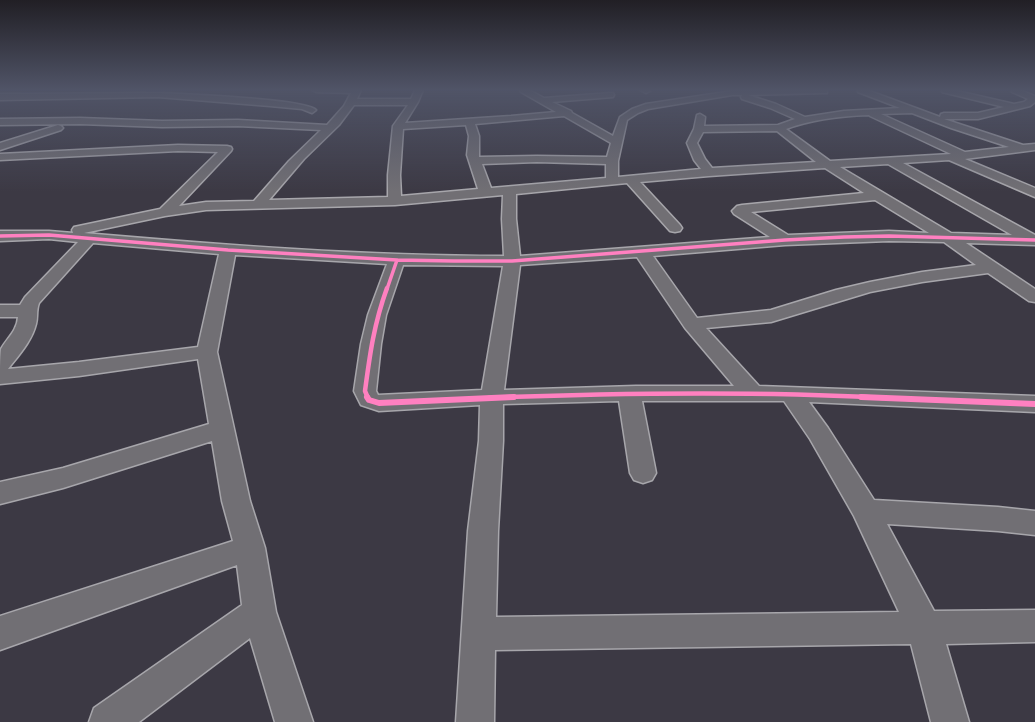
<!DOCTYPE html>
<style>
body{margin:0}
canvas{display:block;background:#3c3944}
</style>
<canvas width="1035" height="722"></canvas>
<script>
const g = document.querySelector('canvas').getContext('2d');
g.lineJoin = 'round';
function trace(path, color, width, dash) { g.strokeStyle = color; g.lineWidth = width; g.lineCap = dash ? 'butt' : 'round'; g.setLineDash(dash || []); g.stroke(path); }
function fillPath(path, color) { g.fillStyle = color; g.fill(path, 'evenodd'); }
const street = new Path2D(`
 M312,90H361L357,99H411L415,90H423L418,102L405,123L511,116L556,112L521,92L520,90H529L544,98L610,93H613L614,95L613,97L552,102L571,111L572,113L613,136L620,117L632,109L646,104L732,91L827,90V93H824L748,95L776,104L805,117L844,111L900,108L858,92L857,90H867L940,117L941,114L944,113H978L1004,107L942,92L941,90H953L1014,104L1024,102L1028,99L1012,92L1011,90H1020L1035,96V102L1030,106L978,119H944L1023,145L1035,144V150L965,159L1035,188V197L949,160L903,163L1035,235V245L966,243L1035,289V302L1029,301L988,273L922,282L870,292L771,322L706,328L759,386L1035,396V412L809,402L828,428L874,500L998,507L1035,511V535L998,531L887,524L934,611L1035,610V642L946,644L969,722H931L911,644L495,650L494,722H456L468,531L479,441L480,405L379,411L361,405L354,391L361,344L368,315L387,264L235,255L217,352L250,501L265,548L276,612L313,722H275L250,638L139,722H89L94,708L242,605L237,565L0,650V616L233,541L222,501L212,441L63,488L0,504V482L63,468L209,424L198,359L79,376L0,384C0,376 0,355 1,349C7,338 17,331 18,317H0V305H20L25,297L78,242L49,239L0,241V231H49L73,233L72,230L74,227L160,209L218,152L178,151L0,160V154L178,145L227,146L231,147L232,149L231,151L179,206L206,202L254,201L289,161L321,130L238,126L162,127L80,124L0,125V119L80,118L162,121L238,120L327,125L344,106L351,93L316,92ZM732,95H742L741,97L742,99L770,108L795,119L778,125L704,126L705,117L700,114L697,115L694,129L687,143L694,160L701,169L618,177V161L627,120L638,113L648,109ZM354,105H408L393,126L388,175V197L269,200L304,159L339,125ZM912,113L951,128L1009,147L965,152L881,114ZM869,115L870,116L951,154L830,161L786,129C813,119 841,116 869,115ZM564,116L611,143L607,157L537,156L479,157V136L475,124ZM466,125L469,136L467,155L478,189L401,196L400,175L403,129ZM777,131L816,162L712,168L705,159L697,143L703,132ZM537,162L606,164V178L491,188L482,164ZM888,164L1012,235L951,233L840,167ZM825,168L864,193L742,205L737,206L732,211L734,214L770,237L520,256L516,219V194L627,183L670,231L675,232L680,231L682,228L680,225L640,182L709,176ZM503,195L502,219L504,256C363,256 223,245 84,233L165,216L206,210L395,205ZM875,200L929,233L889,231L788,235L751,212ZM889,241L944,242L976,265L922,272L870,282L836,290L771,310L697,318L653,256L785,245ZM93,243L219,254L198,347L79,362L8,369C18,356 32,341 36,324C38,317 36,311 39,303ZM637,257L685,328L734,386H636L504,390L520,265ZM403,265L503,266L482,390L378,395L376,391L381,344L386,315ZM619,401L630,473L634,480L643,483L652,480L656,473L642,401H784L810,439L854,516L899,612L496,617L498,531L503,441V404Z
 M640,90H649L650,91L646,93Z
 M158,93C181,94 306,99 316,110L312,113L302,109L270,106L158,97L0,100V94Z
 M58,125L61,126L63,128L61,130L0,150V143Z`);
trace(street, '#a7a6ab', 3);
fillPath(street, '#716f74');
trace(new Path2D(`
 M0,236L49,235L228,250L397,260L454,261H512L785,240L844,237L889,236L1035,240
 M387,289L397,260`), '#ff80c0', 3.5);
trace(new Path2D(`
 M368,398L365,391C370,353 374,324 387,288
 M488,398C620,393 752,391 883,398`), '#ff80c0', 4.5);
trace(new Path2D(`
 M367,397L369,400L379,403L514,397
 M861,397L1035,404`), '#ff80c0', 6);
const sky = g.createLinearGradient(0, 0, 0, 191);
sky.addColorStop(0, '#211f25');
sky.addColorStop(0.47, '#505467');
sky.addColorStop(1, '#50546700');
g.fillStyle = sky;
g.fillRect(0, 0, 1035, 191);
</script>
